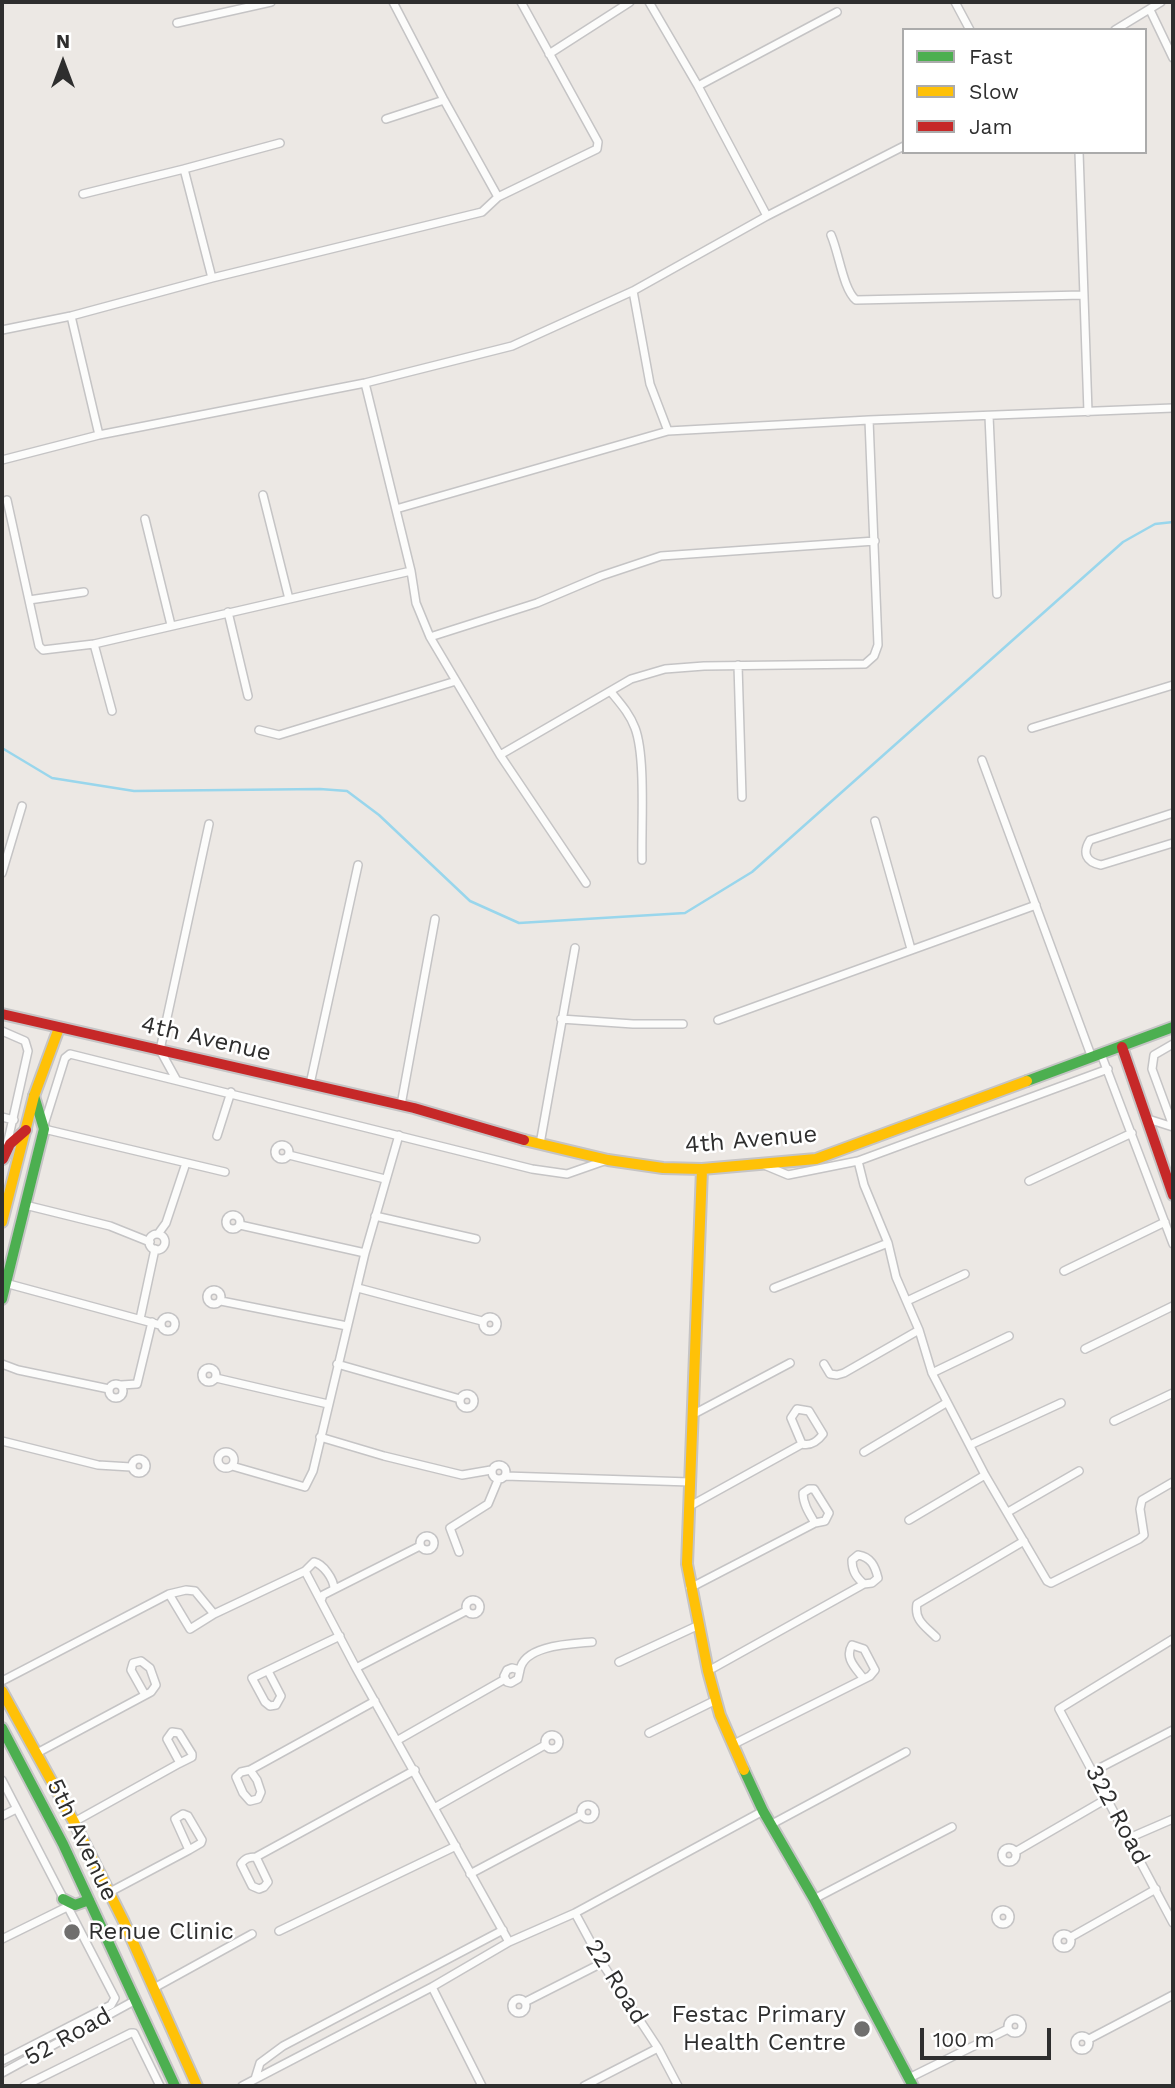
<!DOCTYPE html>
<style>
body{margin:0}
#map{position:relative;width:1175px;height:2088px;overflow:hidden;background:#ece8e4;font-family:"Work Sans",sans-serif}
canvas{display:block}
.frame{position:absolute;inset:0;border:4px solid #2e2e2e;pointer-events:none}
.legend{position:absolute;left:902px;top:28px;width:245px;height:126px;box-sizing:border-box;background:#fff;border:2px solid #ababab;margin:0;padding:9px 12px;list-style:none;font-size:21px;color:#2e2e2e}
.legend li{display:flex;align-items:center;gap:14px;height:35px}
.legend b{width:35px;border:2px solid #ababab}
.north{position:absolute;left:28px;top:28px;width:70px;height:70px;-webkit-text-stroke:5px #fff;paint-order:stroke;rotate:0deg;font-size:19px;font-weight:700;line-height:28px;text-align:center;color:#2e2e2e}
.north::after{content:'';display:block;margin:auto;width:24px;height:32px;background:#2e2e2e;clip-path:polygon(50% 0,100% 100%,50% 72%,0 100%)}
.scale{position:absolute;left:920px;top:2028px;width:131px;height:32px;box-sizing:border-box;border:4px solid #2e2e2e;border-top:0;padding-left:9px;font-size:21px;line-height:24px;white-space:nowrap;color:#2e2e2e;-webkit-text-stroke:5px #fff;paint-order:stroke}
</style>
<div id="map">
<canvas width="1175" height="2088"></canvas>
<div class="frame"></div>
<ul class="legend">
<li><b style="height:9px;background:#4caf50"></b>Fast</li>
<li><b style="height:9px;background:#ffc107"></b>Slow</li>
<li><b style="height:9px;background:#c62828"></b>Jam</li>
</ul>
<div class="north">N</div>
<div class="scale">100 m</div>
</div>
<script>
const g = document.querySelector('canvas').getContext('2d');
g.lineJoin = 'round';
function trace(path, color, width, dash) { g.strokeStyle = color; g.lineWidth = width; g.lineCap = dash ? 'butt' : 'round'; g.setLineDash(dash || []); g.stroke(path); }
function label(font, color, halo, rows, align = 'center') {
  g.font = font + ' "Work Sans",sans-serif'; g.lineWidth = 5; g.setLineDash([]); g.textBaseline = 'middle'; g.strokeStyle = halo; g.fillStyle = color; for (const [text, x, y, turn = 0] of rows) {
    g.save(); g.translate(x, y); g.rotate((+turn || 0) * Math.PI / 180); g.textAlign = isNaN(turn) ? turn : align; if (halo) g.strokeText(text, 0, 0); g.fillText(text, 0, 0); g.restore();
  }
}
trace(new Path2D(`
 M2,748L52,778L134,791L320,789L347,791L379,815L470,901L519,923L685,913L752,872L1123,542L1155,524L1173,522`), '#99d6ec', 2.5);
const street = new Path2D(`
 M393,2L444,100L498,197
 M649,2L698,86L767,216
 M955,2L970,30
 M1150,10L1173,58
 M177,23L271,2
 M1115,30L1161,2
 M549,54L630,2
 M698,86L837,12
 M386,119L444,100
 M1079,152L1088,412
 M83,194L184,169
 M831,235C839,253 843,289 856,300L1084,295
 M212,278L184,169L280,143
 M633,291L650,384L668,431
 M71,316L99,435
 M2,330L71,316L212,278L482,212L498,197L597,149L598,142L521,2
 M365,383L411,571L416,603L430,637L500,755L586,883
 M989,416L997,594
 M2,460L99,435L365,383L512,346L633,291L767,216L904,146
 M263,495L289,599
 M7,500L39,646L43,650L94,644L411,571
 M396,509L668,431L869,420L1173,408
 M145,519L171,625
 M29,600L84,592
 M228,612L248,696
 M430,637L537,603L601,576L661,556L875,541
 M94,644L112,711
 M738,665L742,797
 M611,692C620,703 630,714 635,728C646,757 641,827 642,860
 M1032,728L1173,685
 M259,730L279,735L456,681
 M500,755L631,679L665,669L704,666L865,664L874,656L878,645L869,420
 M982,760L1092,1058
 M1173,813L1090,840C1082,853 1086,862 1101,865L1173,843
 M875,821L911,949
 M2,873L22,806
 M561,1019L633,1024H683
 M718,1020L1036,905
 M2,1031L25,1041L28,1051L7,1145
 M1173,1044L1154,1055L1152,1069L1173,1126
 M1101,1054L1173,1244
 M176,1079L160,1050L209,824
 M310,1084L358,865
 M401,1105L435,919
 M2,1117L14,1120
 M1148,1119L1173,1127
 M44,1125L65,1058L70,1054L532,1169L567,1174L607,1160
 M44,1129L225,1172
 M217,1136L231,1092
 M540,1144L575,948
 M275 1152a7 7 0 1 1 14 0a7 7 0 1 1-14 0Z
 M289,1155L385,1179
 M858,1161L864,1185L888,1243L896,1277L919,1330L932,1373L985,1475L1047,1581L1051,1583L1139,1539L1144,1535L1140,1509L1142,1500L1173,1482
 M764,1165L788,1175L858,1161L1108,1069
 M1029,1181L1132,1133
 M25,1205L110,1226L150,1242
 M226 1222a7 7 0 1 1 14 0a7 7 0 1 1-14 0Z
 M375,1216L476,1239
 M240,1225L365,1253
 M158,1234L166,1223L186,1163
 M149 1242a8 8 0 1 1 16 0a8 8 0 1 1-16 0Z
 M1064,1271L1165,1222
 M5,1283L160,1325
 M358,1288L482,1321
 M774,1288L888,1243
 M207 1297a7 7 0 1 1 14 0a7 7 0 1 1-14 0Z
 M221,1301L347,1326
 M907,1301L965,1274
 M483 1324a7 7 0 1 1 14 0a7 7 0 1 1-14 0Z
 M161 1324a7 7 0 1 1 14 0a7 7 0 1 1-14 0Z
 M140,1319L155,1249
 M1085,1349L1173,1306
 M2,1364L18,1370L109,1389
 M337,1364L460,1399
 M824,1364L830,1374L837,1375L844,1373L919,1330
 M202 1375a7 7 0 1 1 14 0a7 7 0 1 1-14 0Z
 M932,1373L1009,1336
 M216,1378L328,1404
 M109 1391a7 7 0 1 1 14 0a7 7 0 1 1-14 0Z
 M121,1385L137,1384L152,1322
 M460 1401a7 7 0 1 1 14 0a7 7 0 1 1-14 0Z
 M692,1415L790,1363
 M1114,1421L1173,1393
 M320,1437L384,1456L462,1475L491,1470
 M2,1441L98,1465L131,1467
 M970,1445L1061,1403
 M218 1460a8 8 0 1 1 16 0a8 8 0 1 1-16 0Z
 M864,1452L946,1403
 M132 1466a7 7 0 1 1 14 0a7 7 0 1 1-14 0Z
 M492 1472a7 7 0 1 1 14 0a7 7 0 1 1-14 0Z
 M232,1466L305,1487L313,1471L365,1253L399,1135
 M505,1476L690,1482
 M690,1506L802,1444C811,1446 817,1442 823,1434L809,1411L797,1409L791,1418L802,1444
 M1008,1512L1079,1471
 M909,1520L985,1475
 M420 1543a7 7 0 1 1 14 0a7 7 0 1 1-14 0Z
 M459,1552L450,1528L488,1504L498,1480
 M305,1571L356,1668L509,1942
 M690,1588L815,1523L825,1521L829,1513L814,1489H809L803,1493C803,1504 809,1513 815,1523
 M169,1594L190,1629L214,1614L305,1571L314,1562C323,1564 334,1579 334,1589
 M466 1607a7 7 0 1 1 14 0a7 7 0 1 1-14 0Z
 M321,1601L323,1595L420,1546
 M936,1637C925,1626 914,1620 917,1604L1024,1541
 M1173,1639L1059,1709L1173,1923
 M619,1662L699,1625
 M356,1668L466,1611
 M512,1668L520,1670L518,1679L511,1683L507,1682L504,1676L507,1670Z
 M520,1670C524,1645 571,1644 592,1642
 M268,1671L281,1696L276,1705L270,1706L265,1702L252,1678L340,1636
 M708,1671L864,1584L872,1583L878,1578C875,1566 871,1557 858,1555L852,1560C852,1571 856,1577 864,1584
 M2,1681L169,1594L186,1590L195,1591L214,1614
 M172,1732L179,1733L192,1754V1757L180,1763L167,1739Z
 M649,1733L716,1700
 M545 1742a7 7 0 1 1 14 0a7 7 0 1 1-14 0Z
 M398,1740L505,1679
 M732,1745L870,1676L875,1670L864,1649L852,1645C844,1658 856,1668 863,1678
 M37,1753L151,1692L156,1685L150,1668L141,1661L133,1663L131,1670L145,1695
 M250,1770L257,1780L261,1792L258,1799L250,1801L243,1793L236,1777L241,1772L250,1770L375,1701
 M1094,1771L1173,1730
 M2,1780L115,1998L111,2005L2,2061
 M581 1812a7 7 0 1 1 14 0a7 7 0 1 1-14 0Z
 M434,1808L545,1745
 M183,1814L188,1816L202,1840L201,1843L189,1850L175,1819Z
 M2,1816L16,1809
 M74,1822L180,1763
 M772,1824L906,1752
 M1129,1838L1173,1819
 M1002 1855a7 7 0 1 1 14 0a7 7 0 1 1-14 0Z
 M1015,1852L1108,1798
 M256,1857L268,1882L264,1887L259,1889L252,1886L241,1864C245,1858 249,1857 256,1857L415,1770
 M470,1874L581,1815
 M108,1893L189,1850
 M814,1899L952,1827
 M996 1917a7 7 0 1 1 14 0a7 7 0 1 1-14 0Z
 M575,1913L602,1963L658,2048L678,2086
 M279,1931L456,1846
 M1057 1941a7 7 0 1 1 14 0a7 7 0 1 1-14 0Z
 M1071,1937L1156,1889
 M2,1939L67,1907
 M432,1987L482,2086
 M154,1988L252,1934
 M512 2006a7 7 0 1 1 14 0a7 7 0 1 1-14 0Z
 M525,2002L602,1963
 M1008 2026a7 7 0 1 1 14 0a7 7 0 1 1-14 0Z
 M1075 2043a7 7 0 1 1 14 0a7 7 0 1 1-14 0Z
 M1089,2039L1173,1995
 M2,2073L134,2001
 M909,2078L1008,2029
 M255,2079L260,2063L283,2046L503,1930
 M24,2086L131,2033H134L160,2086
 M242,2086L432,1987L509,1942L575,1913L763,1811
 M584,2086L658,2048`);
const fast = new Path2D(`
 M1027,1081L1173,1027
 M2,1299L44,1129L34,1096
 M2,1728L63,1844L175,2086
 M744,1770L763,1811L814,1899L913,2086
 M63,1899L75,1905L89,1900`);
const slow = new Path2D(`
 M524,1140L608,1160L663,1168L702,1169L816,1159L1027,1081
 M702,1169L687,1564L708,1671L720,1715L744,1770
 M2,1222L34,1096L59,1028
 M2,1691L74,1822L124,1922L197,2086`);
const jam = new Path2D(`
 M2,1014L414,1108L524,1140
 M1122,1047L1173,1195
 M3,1159L10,1144L26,1130`);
trace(street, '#c5c4c5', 10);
trace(fast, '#c5c4c5', 14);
trace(slow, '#c5c4c5', 14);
trace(jam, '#c5c4c5', 14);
trace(street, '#fcfcfb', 7);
trace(fast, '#4caf50', 10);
trace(slow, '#ffc107', 10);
trace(jam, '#c62828', 10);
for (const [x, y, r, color] of [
 [72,1932,9,"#706f6e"],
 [862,2029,9,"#706f6e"]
]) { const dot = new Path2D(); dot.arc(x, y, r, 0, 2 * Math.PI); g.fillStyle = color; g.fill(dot); trace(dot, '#fff', 2.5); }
label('24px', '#2e2e2e', '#fff', [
 ["4th Avenue",206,1039,13],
 ["4th Avenue",751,1140,-5],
 ["322 Road",1117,1815,62],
 ["5th Avenue",82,1840,64],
 ["22 Road",616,1982,58],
 ["52 Road",68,2037,-29]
]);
label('24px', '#2e2e2e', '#fff', [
 ["Renue Clinic",88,1932],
 ["Festac Primary",846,2015,"right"],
 ["Health Centre",846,2043,"right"]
], 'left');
</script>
